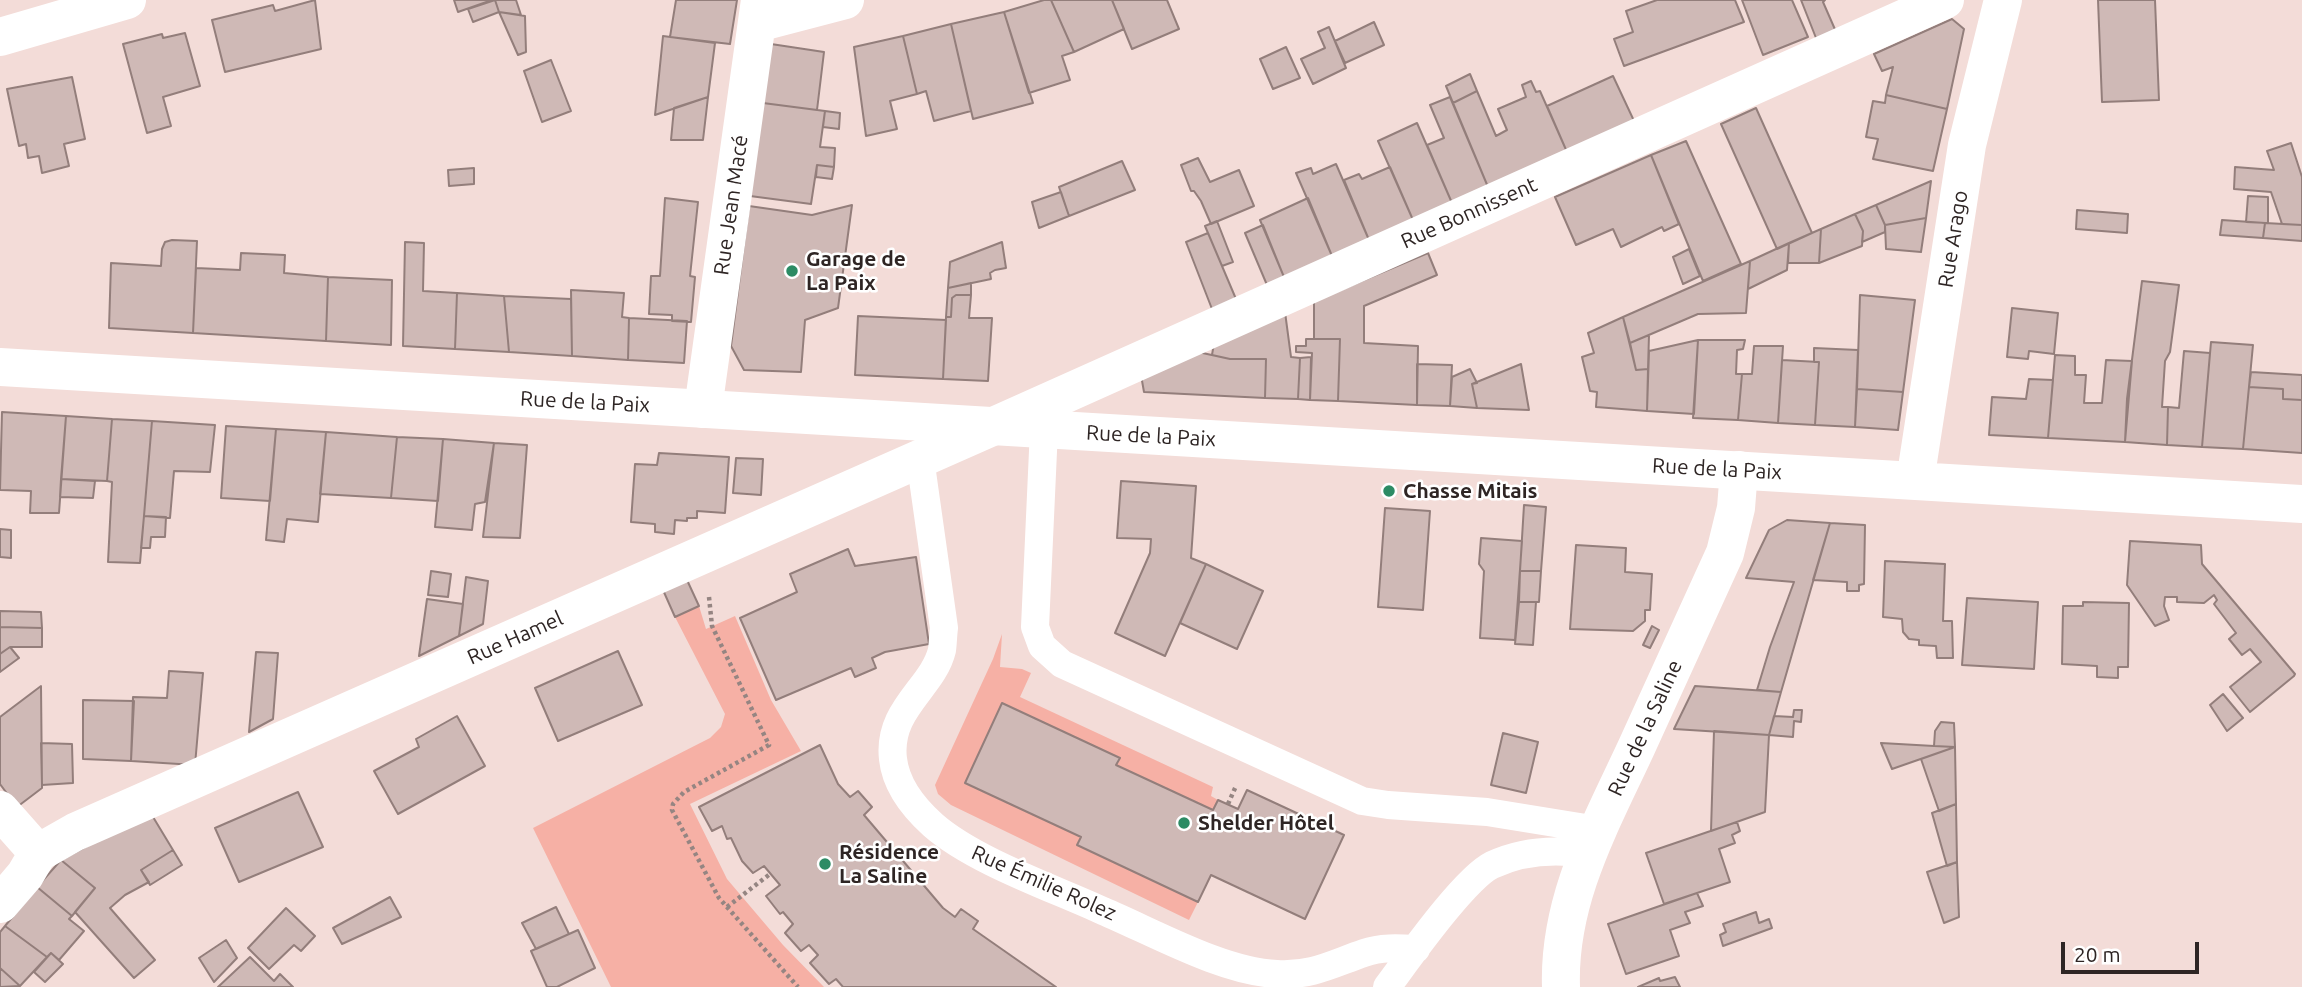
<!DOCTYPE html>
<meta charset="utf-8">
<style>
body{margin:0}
#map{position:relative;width:2302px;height:987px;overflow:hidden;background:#f3dcd8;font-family:Ubuntu,sans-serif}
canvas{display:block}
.scale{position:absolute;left:2061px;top:942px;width:138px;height:32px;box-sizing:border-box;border:4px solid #2e2524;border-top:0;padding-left:9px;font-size:21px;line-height:24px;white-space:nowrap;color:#2e2524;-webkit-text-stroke:5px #fff;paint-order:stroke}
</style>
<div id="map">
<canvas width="2302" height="987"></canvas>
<div class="scale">20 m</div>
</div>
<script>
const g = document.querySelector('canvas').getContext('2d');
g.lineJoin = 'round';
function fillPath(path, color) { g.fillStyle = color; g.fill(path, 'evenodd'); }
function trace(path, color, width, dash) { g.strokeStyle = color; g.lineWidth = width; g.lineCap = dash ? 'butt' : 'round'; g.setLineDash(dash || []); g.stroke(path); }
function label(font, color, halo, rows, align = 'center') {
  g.font = font + ' Ubuntu,sans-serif'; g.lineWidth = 5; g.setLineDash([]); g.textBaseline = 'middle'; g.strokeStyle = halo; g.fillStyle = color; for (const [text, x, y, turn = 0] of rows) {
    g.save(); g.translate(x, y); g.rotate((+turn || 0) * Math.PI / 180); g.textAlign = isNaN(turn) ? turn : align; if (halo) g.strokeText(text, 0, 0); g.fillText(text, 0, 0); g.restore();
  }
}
fillPath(new Path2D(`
 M699,606L706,629L735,616L771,700L801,751L690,804L727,879L783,945L824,987H611L533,828L710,738L721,727L725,714L675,617Z
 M1002,634L1000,667L1022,669L1031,673L1020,697L1213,787L1211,796L1218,800L1213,810L1116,765L1119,758L1077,844L1198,902L1189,920L951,805L938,794L935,785L993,659Z`), '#f6b0a5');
const building = new Path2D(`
 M315,0L321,49L225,72L212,20L273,5L275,11Z
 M454,0H492L458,12Z
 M495,0H516L521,15L499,12Z
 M495,0L499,12L473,22L468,9Z
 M676,0H737L730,44L670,37Z
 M1044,0H1051L1074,52L1062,56L1070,80L1029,93L1004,12Z
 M1051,0H1112L1124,29L1074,52Z
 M1112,0H1167L1179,29L1132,49Z
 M1657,0H1735L1744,22L1624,66L1614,39L1633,32L1626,11Z
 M1742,0H1792L1808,37L1763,55Z
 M1801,0H1825L1823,2L1837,34L1818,43Z
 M2098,0H2155L2159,100L2102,102Z
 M499,12L525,16L526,52L518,55Z
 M1004,12L1033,103L973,119L951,24Z
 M1952,19L1964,29L1947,109L1886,95L1893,67L1882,71L1874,54Z
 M1374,22L1384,45L1345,63L1335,41Z
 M951,24L971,111L934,121L926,91L917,94L903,36Z
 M1329,27L1346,68L1313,84L1301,59L1325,48L1318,32Z
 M185,33L200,86L163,97L171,126L147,133L123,44L162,34L163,38Z
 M663,36L715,43L708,97L655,115Z
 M903,36L917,94L890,101L897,129L866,136L854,47Z
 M771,44L824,52L817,110L763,103Z
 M1286,47L1300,78L1273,89L1260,59Z
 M551,60L571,111L542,122L524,71Z
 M1470,74L1477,91L1453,103L1446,86Z
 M1613,76L1635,123L1567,152L1547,106Z
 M72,77L85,139L64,144L69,166L42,173L39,156L28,158L26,144L19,146L7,89Z
 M1531,81L1536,92L1540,91L1567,152L1488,187L1453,103L1477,91L1496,136L1507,130L1498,109L1526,97L1522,85Z
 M1886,95L1947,109L1933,171L1873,159L1878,139L1866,137L1873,101L1885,103Z
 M708,97L703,140H671L674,108Z
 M1450,97L1488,187L1452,203L1427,145L1444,138L1430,105Z
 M763,103L825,111L820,147L835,148L834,167L817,165L811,204L750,196Z
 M1756,108L1812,233L1777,249L1721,124Z
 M825,111L840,113L839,129L823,127Z
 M1417,123L1452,203L1413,220L1378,141Z
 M1686,141L1741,264L1703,281L1651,155Z
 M2291,143L2302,177V225L2282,224L2271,192L2234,189L2235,167L2274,170L2267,151Z
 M1651,155L1679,224L1664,231L1662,227L1621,247L1613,229L1576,245L1555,197Z
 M1198,158L1210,182L1239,170L1254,206L1211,224L1201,201L1194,191H1191L1181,165Z
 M1122,161L1135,190L1069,216L1059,187Z
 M1336,164L1369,240L1332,256L1296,173L1311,168L1313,174Z
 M817,165L834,167L832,179L816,177Z
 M1390,167L1413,220L1369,240L1344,180L1359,174L1362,179Z
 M474,168V184L449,186L448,170Z
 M1931,181L1926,218L1885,225L1876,205Z
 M1061,192L1069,216L1039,228L1032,202Z
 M2248,196L2268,197V223L2246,222Z
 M665,198L698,202L690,276L695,277L691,322L672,321V315L649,314L651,276H660Z
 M1308,198L1332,256L1284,277L1260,220Z
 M852,205L838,308L805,320L801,372L744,370L731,346L749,206L812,215Z
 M1876,205L1885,225V232L1862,242L1863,231L1855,214Z
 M2077,210L2128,214L2127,233L2076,229Z
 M1855,214L1863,231L1862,246L1819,263L1821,229Z
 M1926,218L1921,252L1886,249L1885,225Z
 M2222,220L2265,223L2263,238L2220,235Z
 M1217,221L1233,262L1222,266L1205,226Z
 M2265,223L2302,225V241L2263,238Z
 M1263,225L1284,277L1267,285L1245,233Z
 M1821,229L1819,263H1788L1789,243Z
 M1208,233L1236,299L1212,309L1186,242Z
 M172,240L197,241L193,333L109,328L111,263L161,266L162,249L165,242Z
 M405,242L424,243L423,291L457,293L455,349L403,346Z
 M1002,242L1006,268L995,270L990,273L991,279L948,288L950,262Z
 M1789,243L1787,270L1748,289L1750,261Z
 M1689,249L1700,276L1683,284L1673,257Z
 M241,253L285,255L284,273L328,277L326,341L193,333L196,268L240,270Z
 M1428,253L1437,275L1364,306V343L1418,346L1417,405L1338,401L1340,339H1314V301Z
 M1750,261L1746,313L1698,314L1630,343L1623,317Z
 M328,277L392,280L391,345L326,341Z
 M2142,281L2179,285L2170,352L2165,361L2162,407H2168L2167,445L2125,442L2127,399Z
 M971,283V295H956L952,298L951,317H946L948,288Z
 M571,290L624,293L622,317L629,318L628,360L572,356Z
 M457,293L504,296L509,352L455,349Z
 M956,295H971L969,318H992L988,381L943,379L946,317H951L952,298Z
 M1860,295L1915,300L1903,392L1857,389Z
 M504,296L571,299L572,356L509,352Z
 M2012,308L2058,313L2054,354L2029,351L2028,359L2007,357Z
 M1285,312L1291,357L1300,358L1298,399L1265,398L1266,359H1230L1212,355L1214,343Z
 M858,316L946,320L943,379L855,375Z
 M1623,317L1636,370L1648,369L1647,411L1596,407L1597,392L1590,391L1582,357L1594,353L1588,333Z
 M629,318L687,321L684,363L628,360Z
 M1649,335L1648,369L1636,370L1630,343Z
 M1306,339H1340L1338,401L1310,400L1312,353L1296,352V346H1306Z
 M1698,340H1745L1743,349L1737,350L1736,374H1742L1738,420L1693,418Z
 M1698,340L1694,414L1647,411L1649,351Z
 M2211,342L2253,345L2243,449L2202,447Z
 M1754,346H1783L1778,423L1738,420L1742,374H1752Z
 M1814,348L1858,350L1855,427L1815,425L1819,362H1814Z
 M2184,351L2210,353L2202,447L2167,445L2168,407L2179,408Z
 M1198,352L1230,359H1266L1265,398L1144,392L1141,375Z
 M2055,355L2075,356V375H2086L2084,403H2102L2106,360L2132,361L2125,442L2048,438Z
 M1311,357L1310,400L1298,399L1300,358Z
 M1782,360L1819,362L1815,425L1778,423Z
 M1417,364L1452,365L1450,406L1417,405Z
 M1521,364L1529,410L1477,408L1472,384Z
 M1470,369L1477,383L1472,384L1477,408L1450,406L1452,377Z
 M2251,372L2302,375V400L2283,399V389L2249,387Z
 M2029,379L2053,380L2048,438L1989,435L1992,397L2026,399Z
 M2249,387L2283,389V399L2302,400V453L2243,449Z
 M1857,389L1903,392L1898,430L1855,427Z
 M2,412L66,416L59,513H30L31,491L0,490Z
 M66,416L112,419L107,481L61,479Z
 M112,419L152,421L140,563L108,562L112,482L107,481Z
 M152,421L215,425L210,472L174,471L170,518L144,516Z
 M226,426L276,429L270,501L221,498Z
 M276,429L326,432L318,522L287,519L284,542L266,540Z
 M326,432L397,437L391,498L320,494Z
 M397,437L443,439L438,501L391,498Z
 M443,439L494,443L485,502L475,504L472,530L435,527Z
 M494,443L527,445L520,538L483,537Z
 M659,453L729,457L725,513L697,511V518H687V521L675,520L674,534L655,532V524L631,522L635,464L657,465Z
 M736,458L763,459L761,495L733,493Z
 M61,479L95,481L93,498L60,497Z
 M1121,481L1196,486L1191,558L1206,564L1165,656L1115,633L1150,553L1151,539L1117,538Z
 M1524,505L1546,507L1541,571H1520Z
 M1385,508L1430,511L1423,610L1378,607Z
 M144,516L166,517L165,537H151L150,548H141Z
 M1787,520L1830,523L1781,692L1757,690L1770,647L1794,582L1746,578L1769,530Z
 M1830,523L1865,525L1864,584L1859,585V591H1847V582L1813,580Z
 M0,529L11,530V558L0,557Z
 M1481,538L1522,541L1515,640L1480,638L1484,571L1479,564Z
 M2130,541L2201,545L2202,564L2295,674L2294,676L2250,712L2230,687L2261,662L2250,649L2242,655L2229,639L2236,633L2214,604L2217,600L2214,595L2204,603L2177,602V597H2165L2164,606L2169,620L2155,626L2127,585Z
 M1576,545L1626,548L1625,572L1652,574L1650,610H1645V621L1633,631L1570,629Z
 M848,549L855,566L916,557L929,644L885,652L872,658L876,668L855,677L851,668L776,700L740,618L797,592L790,574Z
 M1885,561L1945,564L1943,621H1952L1953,658H1937L1936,646L1919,645V640L1909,639L1903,632L1902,619L1883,617Z
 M1206,564L1263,591L1237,649L1180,623Z
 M431,571L451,574L448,597L428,595Z
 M1520,571H1541L1539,602H1519Z
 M466,577L488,581L483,624L459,636Z
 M687,580L699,606L675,617L663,590Z
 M1967,598L2038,602L2034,669L1962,665Z
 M427,599L463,604L459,636L419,656Z
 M1519,602H1536L1533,645L1515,644Z
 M2083,602L2129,603L2128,667H2118V678L2097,677V666L2062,664L2063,606H2083Z
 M0,611L41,612L42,628L0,627Z
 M1652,626L1659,630L1650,648L1643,645Z
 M0,627L42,628V647H10L0,654Z
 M10,647L19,658L0,672V654Z
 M618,651L642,705L558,741L535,688Z
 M256,652L278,653L273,719L249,732Z
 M169,671L203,673L195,765L131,761L133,697L167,698Z
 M41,686L42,788L17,807L0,784V717Z
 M1695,686L1781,692L1769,735L1674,729Z
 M2223,694L2243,718L2227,731L2210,705Z
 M83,700L134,701L131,761L83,759Z
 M1002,703L1120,758L1116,765L1213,810L1218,800L1238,809L1247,790L1344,835L1305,919L1211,875L1198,902L1077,845L1081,837L965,783Z
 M1794,710H1802L1801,722L1794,721L1793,737L1769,735L1774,716L1793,717Z
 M457,716L485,766L398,814L374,771L419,747L416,739Z
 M1941,722L1954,723L1955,747L1934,746L1935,731Z
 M1714,731L1769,735L1765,812L1711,831Z
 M1503,733L1538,742L1526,793L1491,785Z
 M41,743L72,744L73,783L42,785Z
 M1881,743L1934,746L1955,747L1892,769Z
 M820,745L838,784L850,797L858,791L872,807L864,815L943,908L955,917L961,909L978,921L973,929L1056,987H843L836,979L829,984L810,963L818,955L809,945L801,951L785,933L793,924L783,912L780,914L766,896L780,885L764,866L753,873L742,861L731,838L727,839L722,826L712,831L699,807Z
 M1955,747L1956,804L1939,811L1921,759Z
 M298,792L323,847L239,882L215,828Z
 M1956,804L1957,862L1947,866L1932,813Z
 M150,812L173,850L141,870L149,882L125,895L110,908L155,960L134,978L75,912L95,888L61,860Z
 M1737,822L1740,831L1732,835L1735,843L1719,849L1730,882L1664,904L1646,853Z
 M173,850L182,865L150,885L141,870Z
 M61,860L95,888L72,916L37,887Z
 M1957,862L1959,917L1944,923L1927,872Z
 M37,887L72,916L69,919L84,931L59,960L51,953L47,957L5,926Z
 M1697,893L1703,906L1685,912L1690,923L1670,930L1679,956L1626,974L1608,924Z
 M390,897L401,917L342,944L333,928Z
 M556,907L569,934L536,949L522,923Z
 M286,908L315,936L301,951L294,945L269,969L248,948Z
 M1756,912L1759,923L1769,919L1772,928L1723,946L1720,935L1726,932L1723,924Z
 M5,926L47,957L20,986L0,968V932Z
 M578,930L595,968L557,987H547L531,951Z
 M226,940L237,958L214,982L199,958Z
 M51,953L63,964L45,982L34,972Z
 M250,957L274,981L280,974L293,987H218Z
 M0,968L20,986L0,987Z
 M1675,977L1680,987H1638L1659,978L1660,981Z`);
fillPath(building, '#cfb9b6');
trace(building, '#937e7b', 2);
trace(new Path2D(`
 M709,597L712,626L769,745L684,792L673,804L672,810L719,898L798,987
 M1228,804L1236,786
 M727,907L770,874`), '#958582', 4.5, [3.5, 3.5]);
trace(new Path2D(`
 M1044,429L1035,627L1042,646L1062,664L1362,801L1388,805L1487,812L1598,830
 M920,458L944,628C943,635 943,643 942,650C933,688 887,709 893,759C896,786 913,807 933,825C974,861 1053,888 1103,911C1153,932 1223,972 1277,974C1312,976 1332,964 1364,953C1381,947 1398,948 1416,949
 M1387,987C1408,959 1464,879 1492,865C1522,851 1555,849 1587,854`), '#fff', 28);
trace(new Path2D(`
 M757,23L845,0
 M0,37L127,0
 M703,409L760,0
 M0,810L38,853L25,875L0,904
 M38,853L75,832L994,426L1945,0
 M1561,987C1558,899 1601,824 1637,746C1666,682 1696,618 1725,553L1736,508L1739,470`), '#fff', 38);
trace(new Path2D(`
 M0,367L2302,504
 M1915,481L1967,145L2003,0`), '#fff', 38);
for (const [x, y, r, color] of [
 [792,271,7,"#2c8b64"],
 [1389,491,7,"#2c8b64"],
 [1184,823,7,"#2c8b64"],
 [825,864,7,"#2c8b64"]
]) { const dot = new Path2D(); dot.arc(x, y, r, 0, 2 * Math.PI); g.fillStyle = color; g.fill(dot); trace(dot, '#fff', 2.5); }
label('21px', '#2e2524', '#fff', [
 ["Rue Jean Macé",731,205,-82],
 ["Rue Bonnissent",1469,213,-24],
 ["Rue Arago",1953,239,-81],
 ["Rue de la Paix",585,402,3],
 ["Rue de la Paix",1151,436,3],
 ["Rue de la Paix",1717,469,3],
 ["Rue Hamel",515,638,-24],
 ["Rue de la Saline",1645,728,-65],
 ["Rue Émilie Rolez",1044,883,24]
]);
label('bold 21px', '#2e2524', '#fff', [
 ["Garage de",806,259],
 ["La Paix",806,283],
 ["Chasse Mitais",1403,491],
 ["Shelder Hôtel",1198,823],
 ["Résidence",839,852],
 ["La Saline",839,876]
], 'left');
</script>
